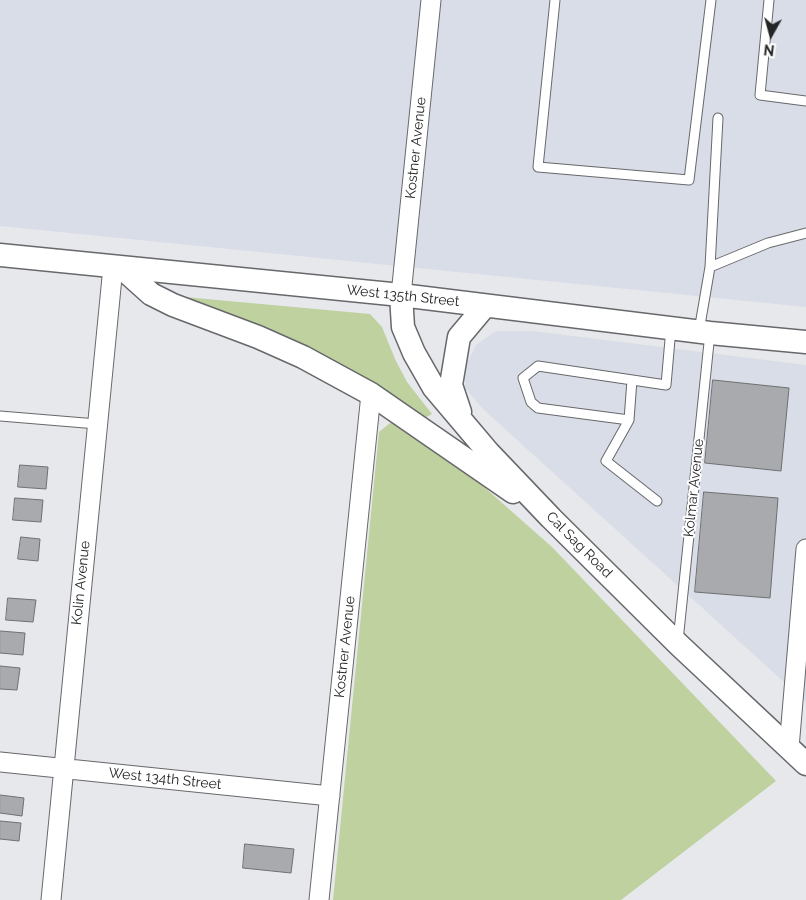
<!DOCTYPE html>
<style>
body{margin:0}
#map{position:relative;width:806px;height:900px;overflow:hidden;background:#e7e8eb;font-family:Raleway,sans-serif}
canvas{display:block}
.north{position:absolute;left:746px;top:10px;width:50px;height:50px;-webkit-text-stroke:4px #fff;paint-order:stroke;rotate:187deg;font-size:14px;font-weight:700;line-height:20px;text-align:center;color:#242526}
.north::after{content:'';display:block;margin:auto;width:18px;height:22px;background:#242526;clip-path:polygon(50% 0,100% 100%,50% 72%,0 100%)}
</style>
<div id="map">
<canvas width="806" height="900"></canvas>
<div class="north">N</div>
</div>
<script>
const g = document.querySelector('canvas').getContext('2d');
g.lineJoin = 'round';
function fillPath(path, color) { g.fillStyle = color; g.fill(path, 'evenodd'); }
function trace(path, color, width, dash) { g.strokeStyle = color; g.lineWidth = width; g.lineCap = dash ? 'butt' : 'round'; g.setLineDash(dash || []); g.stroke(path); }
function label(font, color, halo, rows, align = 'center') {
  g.font = font + ' Raleway,sans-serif'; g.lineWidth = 4; g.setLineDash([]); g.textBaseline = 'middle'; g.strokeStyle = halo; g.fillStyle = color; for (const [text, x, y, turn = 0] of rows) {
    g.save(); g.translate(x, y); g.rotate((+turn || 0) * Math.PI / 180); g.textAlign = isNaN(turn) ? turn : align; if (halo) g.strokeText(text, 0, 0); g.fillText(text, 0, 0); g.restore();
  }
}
fillPath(new Path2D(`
 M0,0H806V307L0,226Z
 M496,331H533L806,365V702L484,410L465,388L466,365L476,345Z`), '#d9dde7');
fillPath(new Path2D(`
 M185,297L370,314L382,327L395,359L407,382L432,414L425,418L185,304Z
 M390,423L402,424L467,472L552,547L776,781L621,900H333L379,432Z`), '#bed19f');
const building = new Path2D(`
 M713,380L789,388L781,471L705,463Z
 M20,465L48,467L46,489L18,487Z
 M704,492L778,498L770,598L695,592Z
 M15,498L43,500L41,522L13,520Z
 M21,537L40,539L38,561L18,559Z
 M8,598L36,600L33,622L6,620Z
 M0,631L25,633L23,655L0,653Z
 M0,666L20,668L17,690L0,689Z
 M0,795L24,798L22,816L0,813Z
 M0,821L21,823L19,841L0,839Z
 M245,844L294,849L291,873L243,868Z`);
fillPath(building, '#a9aaad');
trace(building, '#6f7072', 1);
const service = new Path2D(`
 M555,0L538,167L689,180L711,0
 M769,0L760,95L806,101
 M710,267L768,243L806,233
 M699,331L710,267L718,118
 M0,416L97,424
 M629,420L632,380
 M657,501L606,461L629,420L538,408L531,402L523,378L538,366L666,385L671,328
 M678,641L710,333`);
const minor = new Path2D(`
 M401,295L431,0
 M789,748L806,549
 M0,762L330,796
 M51,900L113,267
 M319,900L371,394`);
const tertiary = new Path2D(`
 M0,255L401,295L710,333L806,342
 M122,268L151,294L173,305L258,337L303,357L371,394L513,492
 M401,295L403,327L414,353L434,388L489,453L551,518L678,644L806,764
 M460,412L451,385L459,337L485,306`);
trace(service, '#67686b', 11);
trace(minor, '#67686b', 21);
trace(tertiary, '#67686b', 25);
trace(service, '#fff', 9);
trace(minor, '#fff', 19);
trace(tertiary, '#fff', 22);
label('14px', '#242526', '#fff', [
 ["Kostner Avenue",416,148,-84],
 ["West 135th Street",403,296,6],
 ["Kolmar Avenue",694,488,-84],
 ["Cal Sag Road",579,545,45],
 ["Kolin Avenue",81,583,-84],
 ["Kostner Avenue",345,647,-84],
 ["West 134th Street",165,779,6]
]);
</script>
